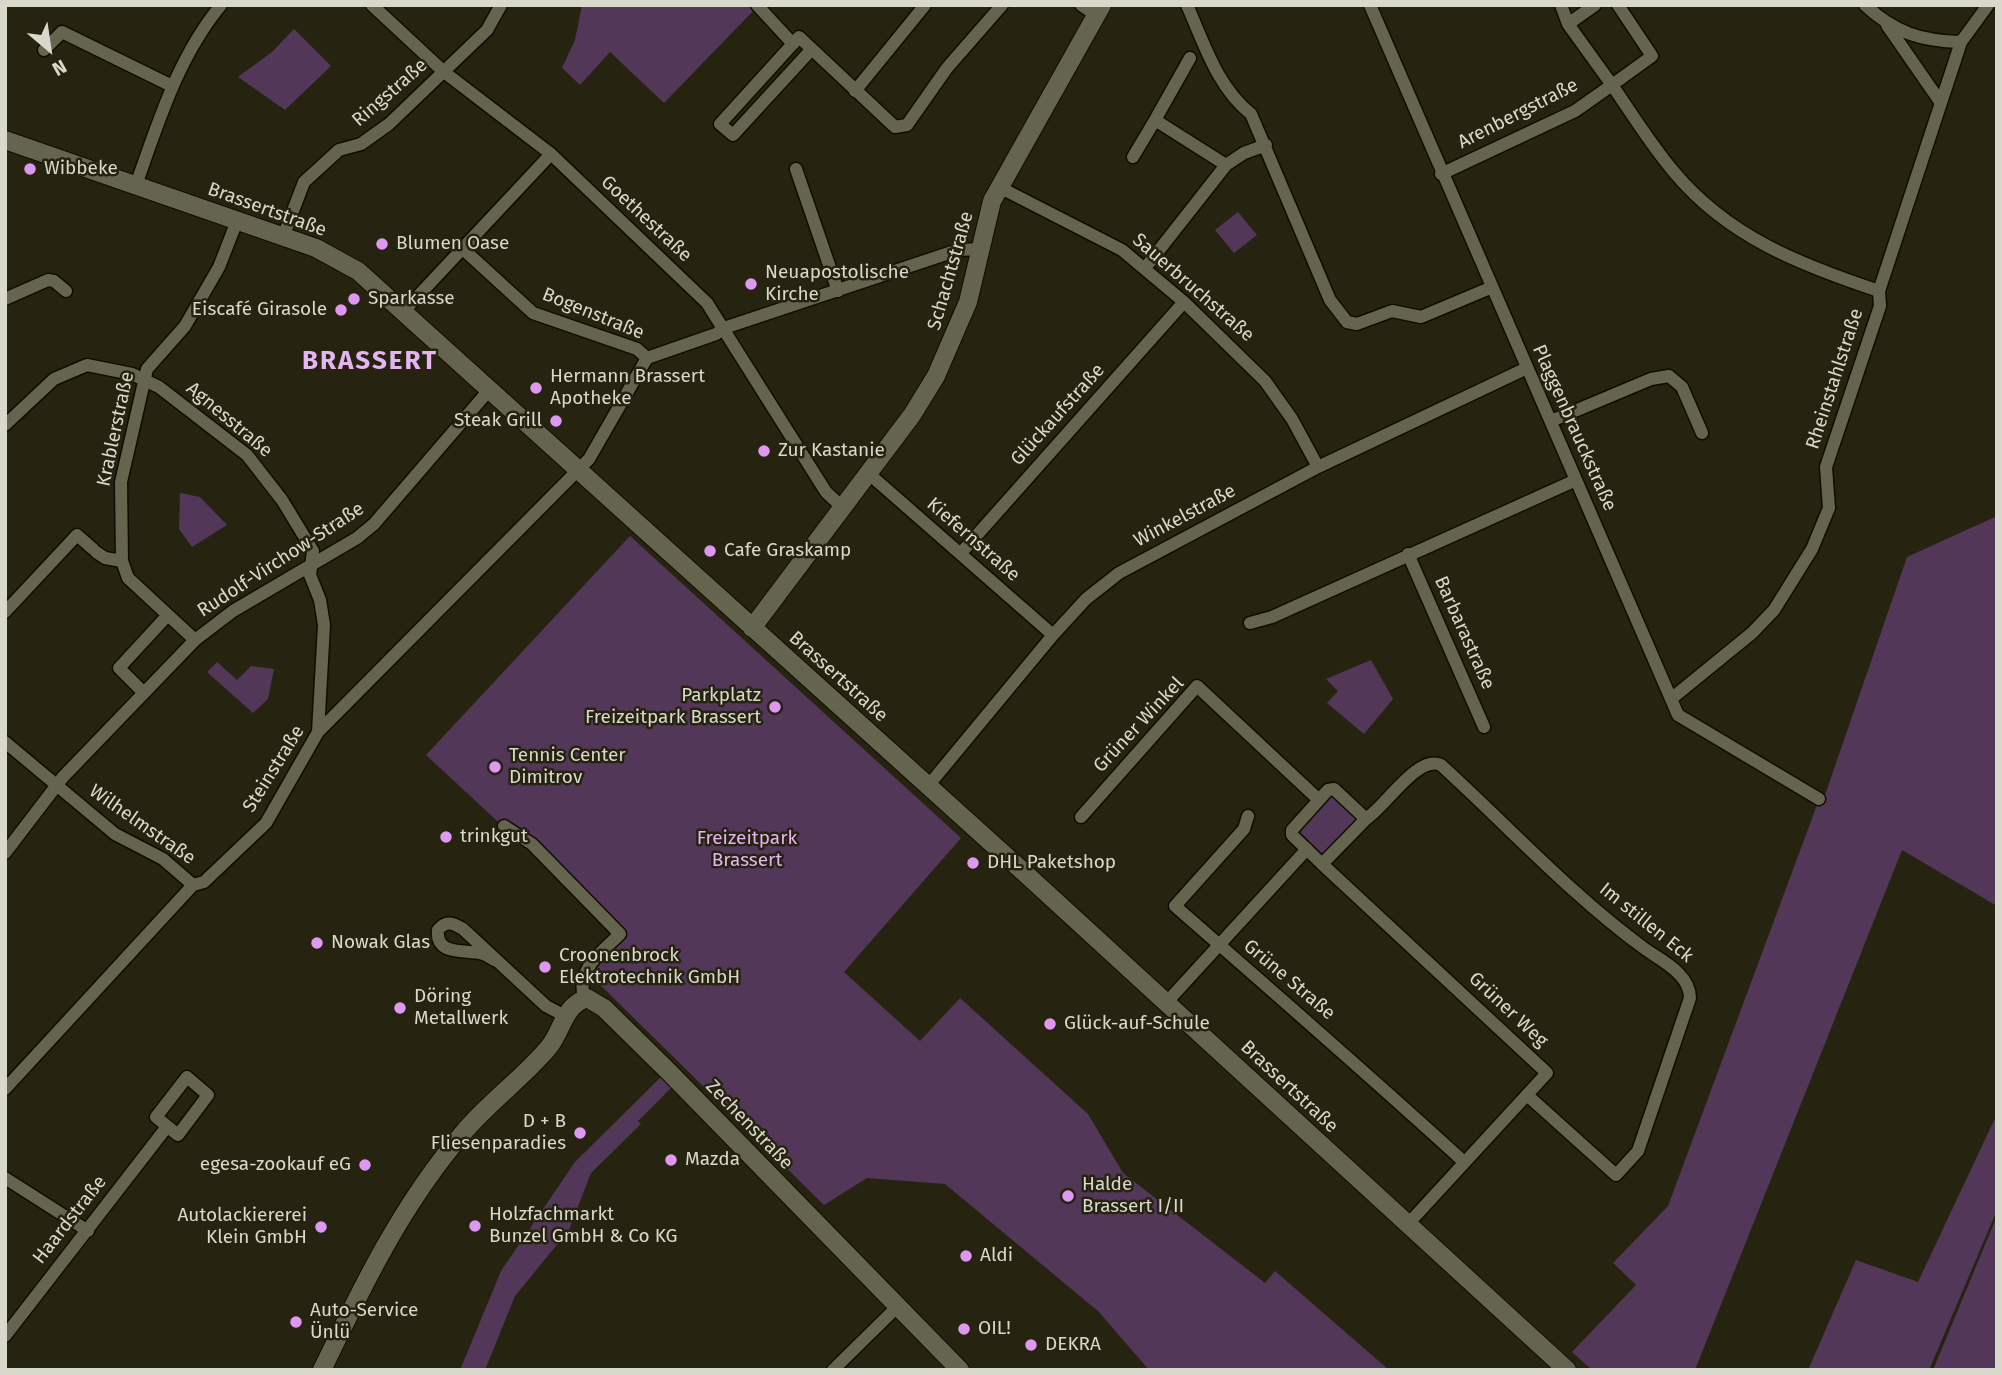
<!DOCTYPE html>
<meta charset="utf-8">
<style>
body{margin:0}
#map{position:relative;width:2002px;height:1375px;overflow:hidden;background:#262410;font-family:"Fira Sans",sans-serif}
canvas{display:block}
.frame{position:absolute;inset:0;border:7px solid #d9d8cc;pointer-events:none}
.north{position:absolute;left:14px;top:14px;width:70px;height:70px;-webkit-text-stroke:5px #262410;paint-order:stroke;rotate:151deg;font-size:19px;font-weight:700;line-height:28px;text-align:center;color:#d9d8cc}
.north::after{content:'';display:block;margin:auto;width:24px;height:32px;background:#d9d8cc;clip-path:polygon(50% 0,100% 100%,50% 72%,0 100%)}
</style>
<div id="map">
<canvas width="2002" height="1375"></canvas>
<div class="frame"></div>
<div class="north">N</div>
</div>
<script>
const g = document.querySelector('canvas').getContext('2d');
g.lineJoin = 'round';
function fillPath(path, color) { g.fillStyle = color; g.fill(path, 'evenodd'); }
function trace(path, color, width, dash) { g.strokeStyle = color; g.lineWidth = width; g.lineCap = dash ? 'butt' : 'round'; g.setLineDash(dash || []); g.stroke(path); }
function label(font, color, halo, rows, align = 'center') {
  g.font = font + ' "Fira Sans",sans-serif'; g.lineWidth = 5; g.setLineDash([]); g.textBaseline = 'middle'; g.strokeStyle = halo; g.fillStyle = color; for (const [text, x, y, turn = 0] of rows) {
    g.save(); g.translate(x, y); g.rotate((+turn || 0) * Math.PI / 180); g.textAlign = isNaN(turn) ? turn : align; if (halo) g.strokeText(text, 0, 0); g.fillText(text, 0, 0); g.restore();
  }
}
fillPath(new Path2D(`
 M582,5H752L755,9L664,103L610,52L580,85L562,68L575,40Z
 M294,29L331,66L285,110L238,77L272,52Z
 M1238,212L1257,235L1234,253L1215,230Z
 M180,493L200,497L227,525L192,547L179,529Z
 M1995,517L1997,906L1902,850L1695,1370H1592L1572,1352L1636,1285L1613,1263L1668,1206L1817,805L1820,806L1825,795L1907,557Z
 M630,536L961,838L844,972L920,1041L960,998L1088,1114L1123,1173L1265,1283L1275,1271L1389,1370H1149L1099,1312L945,1184L867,1178L824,1205L585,970L620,935L426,755Z
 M1371,660L1393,699L1364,734L1327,703L1338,691L1326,679Z
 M217,662L237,680L251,666L274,669L268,699L253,713L207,672Z
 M1333,794L1359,816V822L1326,856H1319L1297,835V830L1328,795Z
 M662,1076L672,1087L638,1121L641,1124L591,1173L569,1230L515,1296L485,1370H460L501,1271L575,1162Z
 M1997,1114V1210L1929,1370H1808L1856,1260L1918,1282Z
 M1997,1216V1370H1933Z`), '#523759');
const street = new Path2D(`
 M372,5L444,72L551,154L707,303L826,492L842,507
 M757,5L793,44
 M1081,5L1096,15
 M1187,5C1204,43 1217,87 1251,114L1330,300L1347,322L1357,324L1392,311L1421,317L1490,288
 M1370,5L1678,715L1819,799
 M1561,5L1568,24L1612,85L1652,56L1618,5
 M1865,5C1895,33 1921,41 1961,42
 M1568,24L1595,5
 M1887,25L1941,103
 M44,50L62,32L172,86
 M811,50L733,135L720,124L799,37L895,127L907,125L947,68L1002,5
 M855,91L925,5
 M1155,120L1190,58
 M1133,157L1155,120L1226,165
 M796,169L838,291
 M1441,174L1575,111L1612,85C1632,114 1651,145 1674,172C1728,237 1801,265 1879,291
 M136,185C158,123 178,57 221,5
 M999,187L1122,250L1184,302L1265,381L1292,419L1318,467
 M283,237L304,182L339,150L361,144L389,124L487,30L501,5
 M463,249L533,313L637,349L647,358
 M1145,268L1226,165L1244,153L1266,145
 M5,299L48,280L54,281L66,291
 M404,311L551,154
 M1551,421L1651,379L1669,376L1682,387L1702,433
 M5,425L54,379L87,365L132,374L159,387L247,455L282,500L313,551L310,575L320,600L324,625L318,732
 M868,473L1053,635
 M96,552L105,558L122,561
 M961,553L1184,302
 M1408,554L1484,727
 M5,612L77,535L93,549
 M1250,623L1272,617L1576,480
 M195,640L128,578L122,561L121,482L147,369L185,326L219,267L237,221
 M144,693L119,668L167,616
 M1671,699L1752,633L1774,610L1812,549L1829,508L1826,467L1880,306L1879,291L1961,42L1988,5
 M5,742L115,834L163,859L193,885
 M928,786L1053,635L1086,599L1119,573L1318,467L1527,368
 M1334,789L1366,819L1322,864L1292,835V830L1328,790Z
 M1248,816L1244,829L1175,906C1272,991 1369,1075 1464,1162
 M1081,817L1197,686L1319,800
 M1366,819C1386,806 1418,754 1441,765C1508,826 1571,895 1645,949C1662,961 1690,974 1690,998L1638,1151L1616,1175L1527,1095
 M504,826L532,844L620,934C601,953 576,969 584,998
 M5,853L63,777L195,640L233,611L357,538L374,524L490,389
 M1322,864L1547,1073L1408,1224
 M499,962C494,960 488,956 483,954C467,949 435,957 438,930C446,920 453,923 463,929L546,1006L565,1016
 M1166,1003L1307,849
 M187,1077L208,1095L178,1135L156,1117Z
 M5,1089L193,885L204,882L266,823L318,732L589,459L647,358L716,334L724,328L958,250L980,249
 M5,1178L88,1231
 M5,1336L166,1128
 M833,1370L897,1307`);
const secondary = new Path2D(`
 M5,140L316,248L358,271L1028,876L1567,1370
 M752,628L912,415L936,376L968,302L992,201L1102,5
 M322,1370C362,1287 402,1204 463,1133C489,1102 523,1078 549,1047C563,1030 563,1006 587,998L604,1008L669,1072L960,1370`);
trace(street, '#0f0d00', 15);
trace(secondary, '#0f0d00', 20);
trace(street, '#65644e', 12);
trace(secondary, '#65644e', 18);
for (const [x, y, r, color] of [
 [30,169,7,"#de98f2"],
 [382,244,7,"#de98f2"],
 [751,284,7,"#de98f2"],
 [354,299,7,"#de98f2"],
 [341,310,7,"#de98f2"],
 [536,388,7,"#de98f2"],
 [556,421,7,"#de98f2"],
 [764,451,7,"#de98f2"],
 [710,551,7,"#de98f2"],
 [775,707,7,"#de98f2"],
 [495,767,7,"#de98f2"],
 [446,837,7,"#de98f2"],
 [973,863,7,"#de98f2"],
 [317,943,7,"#de98f2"],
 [545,967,7,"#de98f2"],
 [400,1008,7,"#de98f2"],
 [1050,1024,7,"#de98f2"],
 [580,1133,7,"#de98f2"],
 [671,1160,7,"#de98f2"],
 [365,1165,7,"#de98f2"],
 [1068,1196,7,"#de98f2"],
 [475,1226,7,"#de98f2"],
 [321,1227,7,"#de98f2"],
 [966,1256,7,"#de98f2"],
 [296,1322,7,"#de98f2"],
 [964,1329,7,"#de98f2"],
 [1031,1345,7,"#de98f2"]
]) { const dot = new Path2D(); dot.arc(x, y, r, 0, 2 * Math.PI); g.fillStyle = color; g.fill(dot); trace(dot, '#262410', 2.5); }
label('19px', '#d9d8cc', '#262410', [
 ["Ringstraße",390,93,-41],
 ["Arenbergstraße",1518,114,-27],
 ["Brassertstraße",267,210,20],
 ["Goethestraße",646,219,43],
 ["Schachtstraße",951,271,-74],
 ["Sauerbruchstraße",1193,288,41],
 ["Bogenstraße",593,314,22],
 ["Rheinstahlstraße",1835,379,-72],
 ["Glückaufstraße",1058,415,-48],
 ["Agnesstraße",229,420,40],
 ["Plaggenbrauckstraße",1574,428,66],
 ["Krablerstraße",116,429,-78],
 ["Winkelstraße",1185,516,-28],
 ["Kiefernstraße",973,540,41],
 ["Rudolf-Virchow-Straße",281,560,-33],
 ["Barbarastraße",1464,633,66],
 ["Brassertstraße",838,677,42],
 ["Grüner Winkel",1139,725,-47],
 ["Steinstraße",274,769,-58],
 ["Wilhelmstraße",142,825,35],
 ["Im stillen Eck",1646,923,39],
 ["Grüne Straße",1289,980,40],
 ["Grüner Weg",1508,1010,43],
 ["Brassertstraße",1289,1087,43],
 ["Zechenstraße",749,1125,46],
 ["Haardstraße",70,1220,-52]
]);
label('19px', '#d9d8cc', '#262410', [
 ["Wibbeke",44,169],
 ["Blumen Oase",396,244],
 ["Neuapostolische",765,273],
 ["Kirche",765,295],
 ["Sparkasse",368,299],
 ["Eiscafé Girasole",327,310,"right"],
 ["Hermann Brassert",550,377],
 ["Apotheke",550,399],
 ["Steak Grill",542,421,"right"],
 ["Zur Kastanie",778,451],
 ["Cafe Graskamp",724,551],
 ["Parkplatz",761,696,"right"],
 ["Freizeitpark Brassert",761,718,"right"],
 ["Tennis Center",509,756],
 ["Dimitrov",509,778],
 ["trinkgut",460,837],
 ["DHL Paketshop",987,863],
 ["Nowak Glas",331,943],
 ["Croonenbrock",559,956],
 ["Elektrotechnik GmbH",559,978],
 ["Döring",414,997],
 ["Metallwerk",414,1019],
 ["Glück-auf-Schule",1064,1024],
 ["D + B",566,1122,"right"],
 ["Fliesenparadies",566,1144,"right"],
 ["Mazda",685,1160],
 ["egesa-zookauf eG",351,1165,"right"],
 ["Halde",1082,1185],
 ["Brassert I/II",1082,1207],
 ["Holzfachmarkt",489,1215],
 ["Bunzel GmbH & Co KG",489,1237],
 ["Autolackiererei",307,1216,"right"],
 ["Klein GmbH",307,1238,"right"],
 ["Aldi",980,1256],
 ["Auto-Service",310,1311],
 ["Ünlü",310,1333],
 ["OIL!",978,1329],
 ["DEKRA",1045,1345]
], 'left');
label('19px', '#e6b2f5', '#262410', [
 ["Freizeitpark",747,839],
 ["Brassert",747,861]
]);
g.letterSpacing = '2px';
label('bold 26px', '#e5b5f3', '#262410', [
 ["BRASSERT",370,362]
]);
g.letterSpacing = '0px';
</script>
